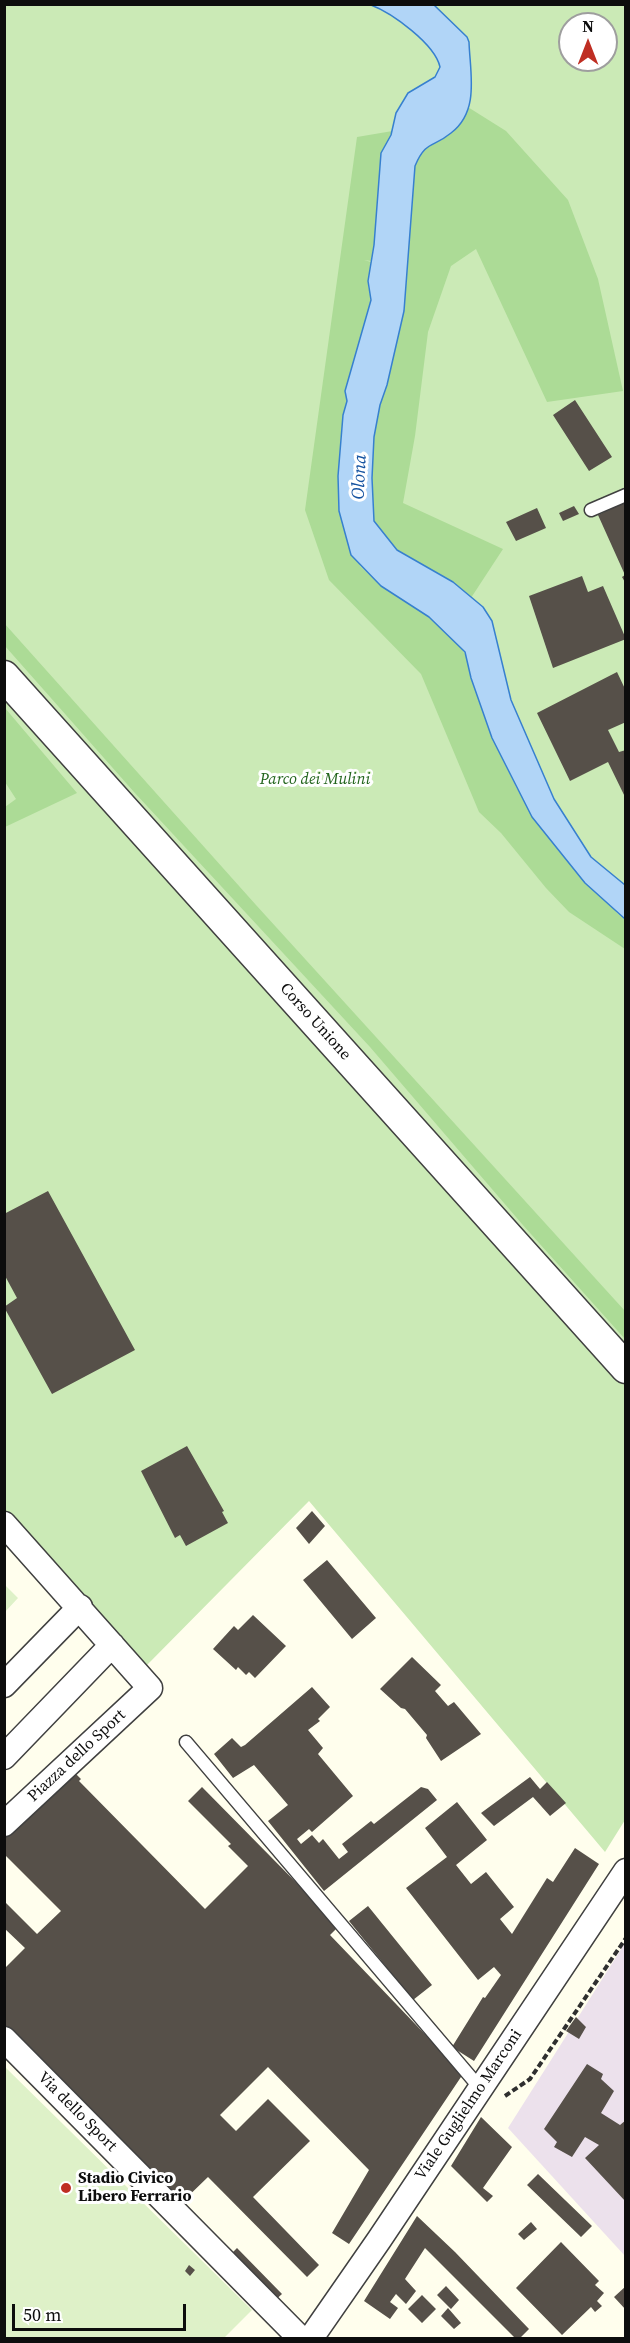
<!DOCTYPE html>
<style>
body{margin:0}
#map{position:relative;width:630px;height:2343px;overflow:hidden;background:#fffeed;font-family:"Source Serif 4",serif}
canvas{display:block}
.frame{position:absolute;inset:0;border:6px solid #0d0d0d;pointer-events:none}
.north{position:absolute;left:558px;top:12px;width:60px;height:60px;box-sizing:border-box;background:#fff;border:2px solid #9e9e9e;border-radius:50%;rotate:0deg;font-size:16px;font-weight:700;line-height:24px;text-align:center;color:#0d0d0d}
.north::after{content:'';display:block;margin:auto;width:21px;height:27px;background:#bf2e23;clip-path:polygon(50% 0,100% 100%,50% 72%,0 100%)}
.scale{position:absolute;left:12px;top:2304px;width:174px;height:27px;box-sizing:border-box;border:3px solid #0d0d0d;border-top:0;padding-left:8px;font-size:18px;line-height:21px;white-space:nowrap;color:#0d0d0d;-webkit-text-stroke:4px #fff;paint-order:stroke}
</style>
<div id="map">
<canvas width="630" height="2343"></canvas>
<div class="frame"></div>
<div class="north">N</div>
<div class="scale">50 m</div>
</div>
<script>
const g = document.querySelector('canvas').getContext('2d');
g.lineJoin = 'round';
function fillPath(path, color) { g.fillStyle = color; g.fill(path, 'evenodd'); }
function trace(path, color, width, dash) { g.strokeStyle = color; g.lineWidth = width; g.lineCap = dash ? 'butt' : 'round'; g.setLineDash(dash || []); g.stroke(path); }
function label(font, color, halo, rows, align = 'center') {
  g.font = font + ' "Source Serif 4",serif'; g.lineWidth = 6; g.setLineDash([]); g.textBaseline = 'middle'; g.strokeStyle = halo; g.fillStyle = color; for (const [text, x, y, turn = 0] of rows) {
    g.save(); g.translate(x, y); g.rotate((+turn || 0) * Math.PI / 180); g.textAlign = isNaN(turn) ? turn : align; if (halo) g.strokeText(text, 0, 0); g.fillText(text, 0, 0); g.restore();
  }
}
fillPath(new Path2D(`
 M625,1943V2256L508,2128Z`), '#ece1ec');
fillPath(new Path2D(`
 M5,5H625V1820L605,1852L309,1501L147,1665L5,1512ZM570,24H606V60H570Z`), '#cbeab6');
fillPath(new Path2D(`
 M463,104L506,131L568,200L598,279L623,391L547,402L476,249L451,266L428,332L415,436L403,503L503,549L467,604L373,533L367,444L401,265L364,260L371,262L368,286L371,299L345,391L347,401L341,435L339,491L360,566L381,586L429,617L460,647L467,657L471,678L492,738L517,789L617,913L625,920V949L569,912L546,888L501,833L479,812L421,674L329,580L305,510L357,137L428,125Z
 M4,623L256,905L625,1311V1339L522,1224L370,1047L134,792L5,646Z
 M5,708L77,793L5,827V807L16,799L5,782Z`), '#acdb96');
fillPath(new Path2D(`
 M5,1585L18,1598L5,1612H4Z
 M4,2066L252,2310L224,2338H5Z`), '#def1c8');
const water = new Path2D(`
 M371,5H434L467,37L469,42C470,73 480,111 451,133C433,148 426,140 415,166L404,311L387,385L380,405L374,437L372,478L374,521L397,550L453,582L483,607L492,621L511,700L554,799L591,857L625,885V919L585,883L532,817L492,738L471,678L465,652L429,617L381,586L351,555L339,511L338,476L343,415L347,401L345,391L371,300L368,281L374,245L381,153L391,135L396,113L408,93L435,77L440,67C435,44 392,13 371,5Z`);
fillPath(water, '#b1d5f7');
trace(water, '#3780cf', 1.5);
fillPath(new Path2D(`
 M575,400L612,457L589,471L553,415Z
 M626,502V584L622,577L625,575L598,515Z
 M574,506L579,514L563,521L559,513Z
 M537,508L546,528L516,541L506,522Z
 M582,576L588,592L603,586L626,639L553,668L529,596Z
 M617,672L626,691V722L608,730L619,752L626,750V799L608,762L570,781L537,713Z
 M48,1191L135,1350L52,1394L4,1307L17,1298L4,1274V1214Z
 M187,1446L224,1511L222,1512L228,1523L186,1546L180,1535L175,1538L141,1471Z
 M312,1511L325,1526L309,1544L296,1528Z
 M327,1560L376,1618L352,1639L303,1580Z
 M253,1615L286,1646L255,1678L249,1672L246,1675L238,1667L236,1670L213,1649L234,1626L238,1630Z
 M412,1657L441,1685L435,1691L448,1706L454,1702L481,1734L441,1761L426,1738L427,1735L405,1709L401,1708L380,1689Z
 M312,1687L330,1707L318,1719L320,1721L308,1730L323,1748L318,1754L353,1796L312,1832L309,1829L297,1839L301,1844L312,1835L319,1843L323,1839L339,1859L348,1852L342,1844L371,1821L374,1824L421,1787L428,1789L437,1800L324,1891L268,1821L288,1805L254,1765L233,1778L214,1754L232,1738L241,1747L245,1745Z
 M69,1767L81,1779L79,1781L205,1909L248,1866L228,1846L231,1844L188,1801L202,1787L339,1926L330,1935L463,2074L349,2244L332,2233L369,2170L268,2067L220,2115L236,2131L268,2099L310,2141L253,2197L319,2265L307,2277L208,2177L177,2207L4,2033V1969L25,1948L4,1928V1901L37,1934L61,1911L4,1854V1831Z
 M530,1777L540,1789L547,1782L566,1803L550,1816L533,1797L494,1826L481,1813Z
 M457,1802L487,1840L456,1865L471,1884L486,1872L514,1907L500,1919L512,1934L547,1878L553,1882L575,1848L599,1864L474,2061L452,2047L483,1997L485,1998L501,1975L494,1967L478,1980L406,1888L447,1857L425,1828Z
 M368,1906L432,1985L413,2000L349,1921Z
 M576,2017L586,2027L579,2039L566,2031Z
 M587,2064L603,2074L601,2079L614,2091L601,2113L620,2125L626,2120V2202L585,2158L599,2145L585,2137L572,2157L554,2147L557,2142L544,2129Z
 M481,2117L512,2147L483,2188L493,2196L487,2202L451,2166Z
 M538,2174L592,2226L581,2237L527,2185Z
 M417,2216L455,2252L529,2329L520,2338H515L425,2248L405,2279L416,2291L406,2304L396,2294L390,2302L398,2308L390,2319L364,2301Z
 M531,2222L537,2229L524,2240L518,2234Z
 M561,2242L599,2281L595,2285L604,2293L597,2301L602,2306L595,2312L591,2307L562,2335L516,2288Z
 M237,2248L282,2294L272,2303L232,2253Z
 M189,2265L195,2270L190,2276L185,2271Z
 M446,2286L459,2300L451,2309L437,2295Z
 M626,2286V2310L614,2297Z
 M422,2295L436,2309L422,2323L408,2309Z
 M448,2308L461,2323L454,2329L441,2316Z`), '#565049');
const service = new Path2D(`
 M591,510L626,495
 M186,1742L480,2088`);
const minor = new Path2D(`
 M4,1524L150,1688L4,1824
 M4,1685L80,1607
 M4,1757L112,1645
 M4,2039L300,2338
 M311,2338L379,2240L626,1871`);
const tertiary = new Path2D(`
 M4,676L626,1368`);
trace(service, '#404040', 15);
trace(minor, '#404040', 27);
trace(tertiary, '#404040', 33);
trace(new Path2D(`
 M505,2096L530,2079L626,1938`), '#2f2f2f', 4, [6, 3]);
trace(service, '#fff', 12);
trace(minor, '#fff', 24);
trace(tertiary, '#fff', 30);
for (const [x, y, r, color] of [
 [66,2188,6,"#bf2e23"]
]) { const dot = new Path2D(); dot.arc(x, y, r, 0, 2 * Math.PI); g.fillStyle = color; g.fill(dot); trace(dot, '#fff', 2); }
label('italic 16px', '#23651d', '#fff', [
 ["Parco dei Mulini",315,780]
]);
label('16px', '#0d0d0d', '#fff', [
 ["Corso Unione",315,1022,48],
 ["Piazza dello Sport",77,1756,-43],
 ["Viale Guglielmo Marconi",469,2105,-56],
 ["Via dello Sport",77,2112,45]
]);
label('bold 16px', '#0d0d0d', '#fff', [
 ["Stadio Civico",78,2179],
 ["Libero Ferrario",78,2197]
], 'left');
label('italic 18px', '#1553a0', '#fff', [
 ["Olona",360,477,-87]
]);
</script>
